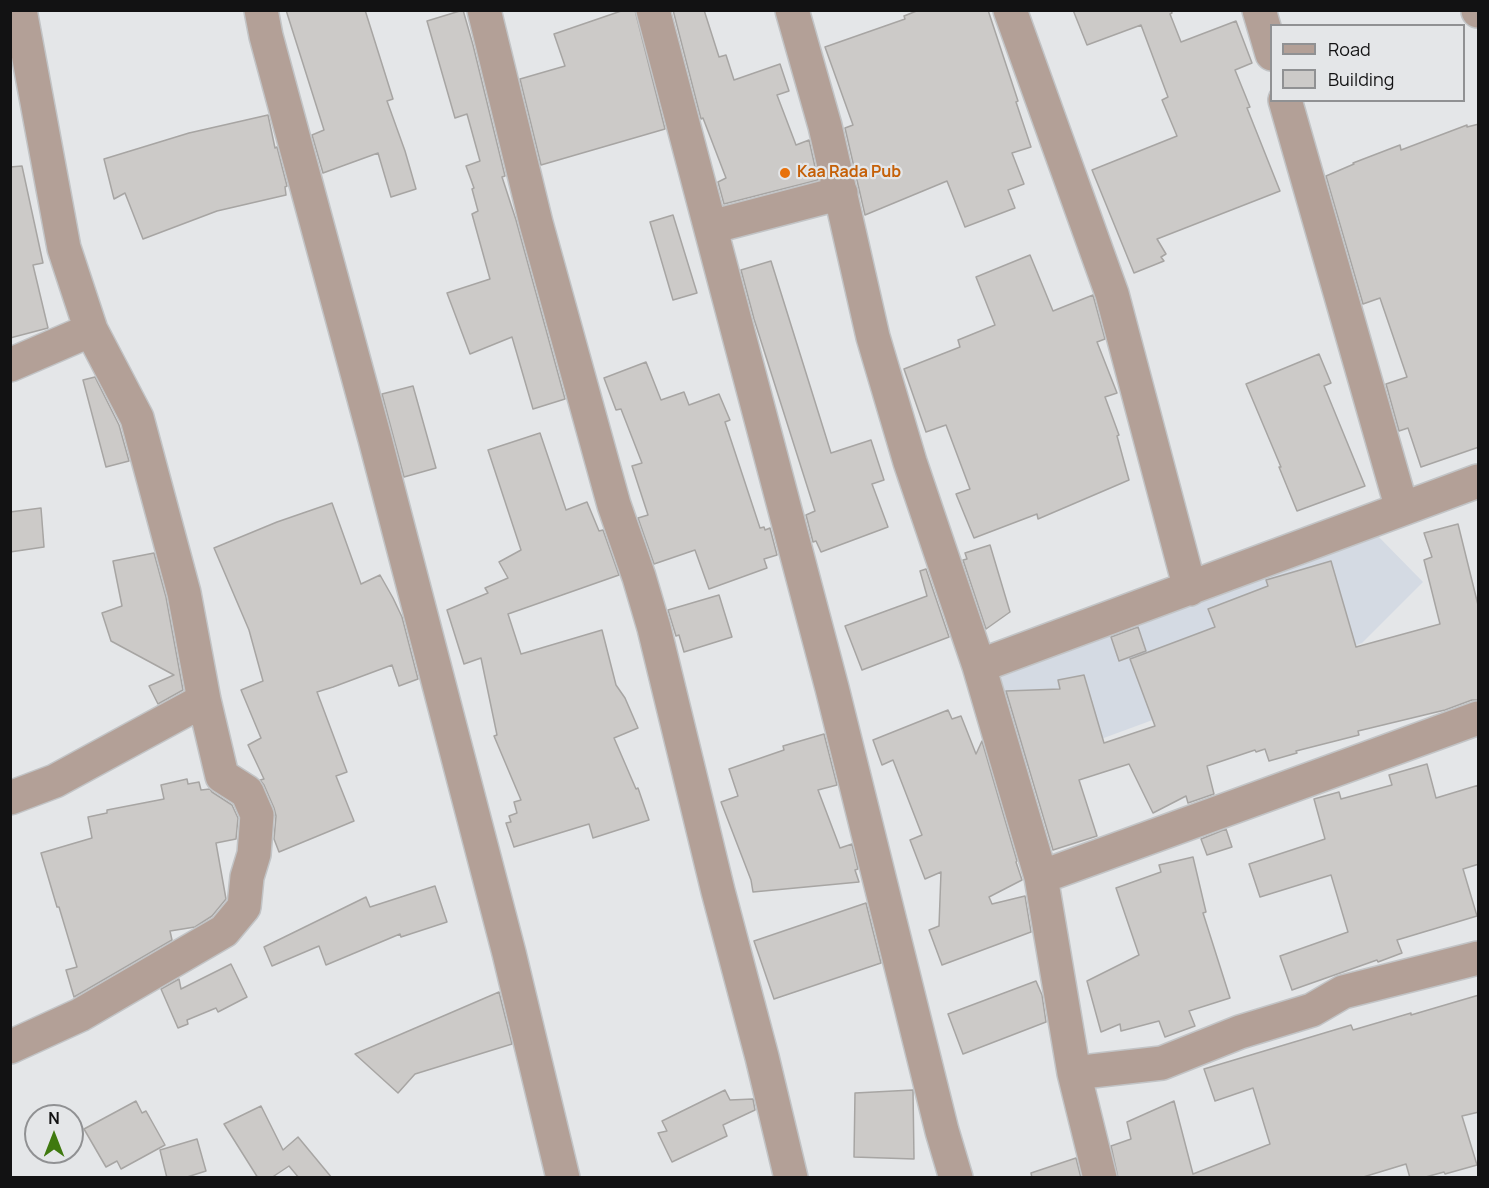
<!DOCTYPE html>
<style>
body{margin:0}
#map{position:relative;width:1489px;height:1188px;overflow:hidden;background:#e4e6e8;font-family:Manrope,sans-serif}
canvas{display:block}
.frame{position:absolute;inset:0;border:12px solid #121213;pointer-events:none}
.legend{position:absolute;left:1270px;top:24px;width:195px;height:78px;box-sizing:border-box;background:#e4e6e8;border:2px solid #909193;margin:0;padding:8px 10px;list-style:none;font-size:18px;color:#121213}
.legend li{display:flex;align-items:center;gap:12px;height:30px}
.legend b{width:30px;border:2px solid #909193}
.north{position:absolute;left:24px;top:1104px;width:60px;height:60px;box-sizing:border-box;background:#e4e6e8;border:2px solid #909193;border-radius:50%;rotate:0deg;font-size:16px;font-weight:700;line-height:24px;text-align:center;color:#121213}
.north::after{content:'';display:block;margin:auto;width:21px;height:27px;background:#3f790f;clip-path:polygon(50% 0,100% 100%,50% 72%,0 100%)}
</style>
<div id="map">
<canvas width="1489" height="1188"></canvas>
<div class="frame"></div>
<ul class="legend">
<li><b style="height:8px;background:#b3a097"></b>Road</li>
<li><b style="height:16px;background:#cccac8"></b>Building</li>
</ul>
<div class="north">N</div>
</div>
<script>
const g = document.querySelector('canvas').getContext('2d');
g.lineJoin = 'round';
function fillPath(path, color) { g.fillStyle = color; g.fill(path, 'evenodd'); }
function trace(path, color, width, dash) { g.strokeStyle = color; g.lineWidth = width; g.lineCap = dash ? 'butt' : 'round'; g.setLineDash(dash || []); g.stroke(path); }
function label(font, color, halo, rows, align = 'center') {
  g.font = font + ' Manrope,sans-serif'; g.lineWidth = 4.5; g.setLineDash([]); g.textBaseline = 'middle'; g.strokeStyle = halo; g.fillStyle = color; for (const [text, x, y, turn = 0] of rows) {
    g.save(); g.translate(x, y); g.rotate((+turn || 0) * Math.PI / 180); g.textAlign = isNaN(turn) ? turn : align; if (halo) g.strokeText(text, 0, 0); g.fillText(text, 0, 0); g.restore();
  }
}
fillPath(new Path2D(`
 M1373,531L1423,582L1362,643L1014,771L986,672Z`), '#d4dae3');
const building = new Path2D(`
 M286,10H365L393,99L387,101L405,151L416,189L391,197L378,153L323,173L312,135L324,130Z
 M463,10L473,45L505,176L502,177L516,220L565,399L533,409L512,337L470,354L447,293L490,279L472,214L478,211L472,189L474,188L466,166L480,161L467,114L455,118L427,21Z
 M624,10H635L665,129L541,165L520,79L565,66L554,34Z
 M673,10H704L719,57L726,55L734,80L780,64L789,91L777,95L796,145L809,140L818,180L724,204L718,182L726,178L703,118L701,119Z
 M919,10H988L1018,101L1016,102L1031,147L1012,153L1024,184L1008,190L1015,208L965,227L947,181L865,215L845,128L853,125L825,47L905,19L904,16Z
 M1073,10H1171L1172,13L1170,14L1181,42L1236,21L1252,63L1235,70L1250,107L1247,108L1280,191L1157,239L1166,254L1161,257L1164,261L1134,273L1092,170L1177,136L1162,100L1168,97L1141,25L1087,45Z
 M268,115L275,148L277,147L287,186L285,187L286,195L217,211L143,239L125,193L114,199L104,159L189,133Z
 M1479,124V447L1421,467L1408,428L1399,431L1386,384L1407,377L1380,298L1363,304L1326,176L1354,164L1353,163L1400,145L1401,150L1467,125V127Z
 M22,166L43,263L33,265L48,328L10,338V167Z
 M673,215L697,293L673,300L650,222Z
 M1030,255L1053,311L1093,295L1105,339L1097,342L1117,393L1105,397L1119,435L1117,436L1129,480L1038,519L1037,514L974,538L956,494L970,489L946,425L926,432L904,369L960,347L958,340L995,325L976,277Z
 M771,261L831,453L871,440L884,480L872,484L888,527L821,552L816,541L813,542L806,515L815,511L754,319L741,270Z
 M1319,354L1331,383L1324,386L1365,486L1297,511L1279,467H1281L1246,384Z
 M646,362L661,400L684,392L689,405L719,394L730,420L725,422L760,528L764,527L765,530L770,528L777,555L764,559L767,568L709,589L695,550L654,564L638,518L648,515L632,466L642,463L621,409L616,410L604,378Z
 M95,377L119,425L129,461L106,467L83,380Z
 M413,386L436,468L404,477L382,394Z
 M540,433L566,510L587,502L599,531L603,530L619,575L508,614L521,654L602,630L616,685L625,698L638,728L614,738L636,789L638,788L649,820L593,838L589,824L514,847L506,823L511,822L509,816L517,813L514,802L521,800L494,736L497,735L481,658L464,664L447,610L488,593L485,588L508,578L499,562L521,550L488,450Z
 M332,503L361,584L380,575L393,598L402,617L418,679L399,686L392,665L333,687L317,692L347,772L336,776L354,821L279,852L274,839L276,816L274,808L264,785L260,780L264,779L248,745L261,738L241,690L263,681L249,630L214,548L277,522Z
 M41,508L44,547L10,552V512Z
 M1458,524L1479,609V700H1472L1445,710L1358,731L1359,735L1296,751L1297,753L1269,761L1265,749L1256,752L1255,750L1207,766L1214,794L1188,803L1186,796L1153,813L1129,764L1079,780L1097,836L1053,850L1006,691L1060,689L1058,680L1084,675L1104,743L1155,726L1130,659L1215,627L1208,609L1268,586L1266,580L1331,561L1356,647L1440,624L1424,560L1432,557L1424,533Z
 M990,545L1010,612L986,629L963,560L967,559L965,553Z
 M154,553L166,597L183,690L158,704L149,686L174,675L111,641L102,613L122,606L113,561Z
 M926,569L949,637L862,670L845,626L927,596L920,571Z
 M719,595L732,637L684,652L679,635L676,636L668,610Z
 M1138,627L1146,651L1119,661L1111,637Z
 M948,710L952,719L961,716L976,754L982,741L1017,861L1016,862L1022,880L989,897L992,904L1025,896L1031,932L942,965L929,930L939,926L941,872L925,879L910,840L922,835L893,760L882,765L873,740Z
 M824,734L837,785L818,790L840,848L852,844L858,869L855,870L859,882L753,892L751,880L721,802L738,796L729,769L784,750L783,746Z
 M1427,764L1436,798L1479,785V864L1463,869L1477,916L1397,940L1402,953L1378,962L1377,960L1292,990L1280,956L1348,932L1331,875L1260,897L1249,864L1325,839L1314,799L1339,792L1341,799L1392,785L1389,775Z
 M187,779L188,784L199,782L201,790L210,789L212,792L232,805L238,818L236,839L216,843L226,899L212,916L195,927L170,931L172,940L74,997L66,970L77,967L59,907H57L41,853L92,838L88,817L107,813V810L164,799L161,785Z
 M1226,829L1232,847L1207,855L1201,839Z
 M1193,857L1206,912L1203,913L1230,998L1189,1011L1195,1026L1165,1037L1159,1021L1121,1031L1120,1024L1101,1032L1087,981L1139,955L1116,888L1161,872L1159,865Z
 M435,886L447,922L401,937L400,934L326,965L319,946L272,966L264,947L366,897L370,907Z
 M866,903L881,963L774,999L754,941Z
 M231,964L247,997L218,1012L216,1008L187,1020L188,1024L178,1028L161,989L179,979L181,989Z
 M1036,981L1042,995L1046,1022L963,1054L948,1014Z
 M499,992L512,1044L415,1074L398,1093L355,1054Z
 M1479,995V1112L1462,1116L1477,1165L1445,1174L1444,1172L1422,1178H1410L1406,1164L1360,1178H1118L1111,1146L1131,1139L1127,1122L1174,1101L1193,1174L1270,1144L1253,1088L1215,1101L1204,1069L1351,1025L1353,1030L1411,1013V1015Z
 M725,1090L730,1100L753,1099L755,1110L723,1125L727,1136L672,1162L658,1133L667,1131L662,1121Z
 M913,1090L914,1159L854,1157L855,1093Z
 M136,1101L142,1113L146,1111L165,1145L121,1169L117,1161L106,1167L84,1129Z
 M261,1106L283,1150L298,1137L332,1178H299L289,1166L271,1178H258L224,1124Z
 M197,1139L206,1171L184,1178H167L160,1150Z
 M1076,1158L1081,1178H1032L1031,1173Z`);
fillPath(building, '#cccac8');
trace(building, '#a7a5a3', 1.5);
const minor = new Path2D(`
 M261,10L266,36L375,439L509,953L563,1178
 M484,10L536,223L614,505L639,577L654,628L718,891L762,1057L791,1178
 M653,10L832,688L942,1131L956,1178
 M792,10L825,126L873,337L910,462L979,666L1041,877L1074,1073L1100,1178
 M1010,10L1112,294L1190,589
 M1259,10L1272,54
 M1478,10V11
 M1285,100L1402,509
 M711,227L841,193
 M10,365L91,330
 M979,666L1478,481
 M10,798L55,781L204,700
 M1041,877L1478,718
 M10,1047L80,1015L224,931L244,907L247,877L254,854L257,815L247,792L222,776L204,700L184,593L137,418L91,330L64,248L20,10
 M1074,1073L1162,1063L1240,1032L1312,1010L1343,992L1478,958`);
trace(minor, '#c2c4c6', 36);
trace(minor, '#b3a097', 33);
for (const [x, y, r, color] of [
 [785,173,6,"#e8710a"]
]) { const dot = new Path2D(); dot.arc(x, y, r, 0, 2 * Math.PI); g.fillStyle = color; g.fill(dot); trace(dot, '#e4e6e8', 2); }
label('bold 16px', '#c56008', '#e4e6e8', [
 ["Kaa Rada Pub",797,173]
], 'left');
</script>
